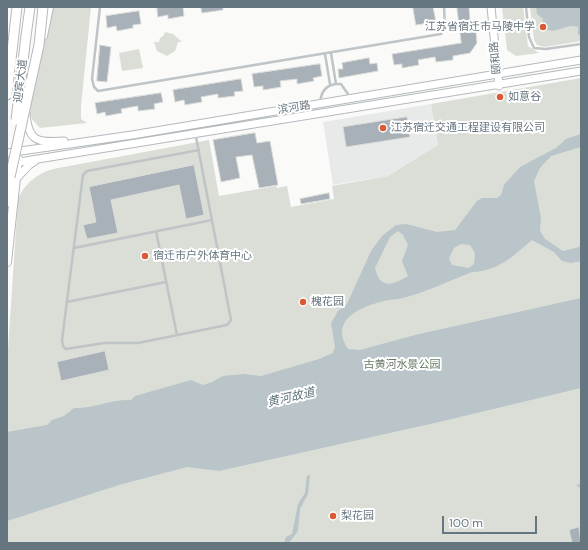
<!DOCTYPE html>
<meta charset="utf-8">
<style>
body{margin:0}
#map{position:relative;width:588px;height:550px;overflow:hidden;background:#fafaf8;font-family:"DM Sans",sans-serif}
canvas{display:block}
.frame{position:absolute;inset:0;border:8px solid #667681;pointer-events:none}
.scale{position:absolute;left:442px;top:516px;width:95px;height:18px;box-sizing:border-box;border:2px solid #667681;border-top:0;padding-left:5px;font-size:12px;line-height:14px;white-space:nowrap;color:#667681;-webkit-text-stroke:3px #fff;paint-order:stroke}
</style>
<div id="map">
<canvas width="588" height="550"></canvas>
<div class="frame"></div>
<div class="scale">100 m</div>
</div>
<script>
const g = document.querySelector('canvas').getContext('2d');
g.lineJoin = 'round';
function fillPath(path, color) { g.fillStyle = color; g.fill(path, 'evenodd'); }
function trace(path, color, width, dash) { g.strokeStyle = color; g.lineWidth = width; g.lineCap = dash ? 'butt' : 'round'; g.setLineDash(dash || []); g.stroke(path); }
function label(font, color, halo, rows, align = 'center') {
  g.font = font + ' "DM Sans","Noto Sans SC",sans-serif'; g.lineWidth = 4; g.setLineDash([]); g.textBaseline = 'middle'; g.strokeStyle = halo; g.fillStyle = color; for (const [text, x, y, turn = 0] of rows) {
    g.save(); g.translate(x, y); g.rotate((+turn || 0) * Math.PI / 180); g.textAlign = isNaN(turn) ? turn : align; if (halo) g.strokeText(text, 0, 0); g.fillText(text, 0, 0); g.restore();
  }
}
fillPath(new Path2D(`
 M431,104L438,145L388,176L333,185L323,122Z`), '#e8e9e9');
fillPath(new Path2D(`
 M43,7H91L81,106V119L87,123L40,128L32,119L30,112Z
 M502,7H523L528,46L539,53L516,56L507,50Z
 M530,7H581V41L545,47L537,45L534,40Z
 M165,32L173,34L182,42H178L175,51L167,56L157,51L154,42H159L160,38L164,35Z
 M139,49L143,68L122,71L119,53Z
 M581,78V543H7V365L18,199C25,183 37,174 53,169L209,140L219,196L276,186L277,188L287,186L291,207L334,199L332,186L388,176L438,145L431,104Z`), '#daded7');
fillPath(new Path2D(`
 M536,7H581V37L578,34V27C566,22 551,39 542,25L543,19L537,14Z
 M581,134V147L551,156L540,168L534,181L541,218L540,231L545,239L563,251L579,247L581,242V261L571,263L562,261L554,252L532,240C513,256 499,271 472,272C449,281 426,292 403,298C397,300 390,299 384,301C361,307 329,319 348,349L360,350L415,335L581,298V388L439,422L219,471L187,467L119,485L7,521V432L47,425L52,420L64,416L74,408C93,409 111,399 131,400L135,396L191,380L203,385L212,382L223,376L244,374L261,376L319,359L333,353L335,347L331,323L338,311L347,304L371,251L382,236L396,225L406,224L437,232L455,230L477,201L482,198H497L501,195L504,185L520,167L556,148L566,139ZM398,231L403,235L408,245L402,261L408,276C393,285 380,290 375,268L390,237ZM461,244L470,245L475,253L474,264L469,268L452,265L449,258L454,248Z
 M310,475L308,494L300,509L298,531L289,543H284L286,537L292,534L298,504L305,493L307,476Z`), '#b9c5c9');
const building = new Path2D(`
 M157,7H183L184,16L168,19V15L158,17Z
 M201,7H223V10L202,13Z
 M413,7H433L436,22L416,25Z
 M457,7H469L471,32H476L477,43L470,53L453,56V60L436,62L435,57L418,60L419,65L402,68V64L394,65L392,54L461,43Z
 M139,11L141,24L133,25V28L117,31L116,26L107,28L106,16Z
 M100,45L111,47L107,82L97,81Z
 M369,58L370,64L377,63L378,71L339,78L338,69H343L342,63Z
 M320,64L322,76L313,78L314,81L297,84V79L280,81L281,87L263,90V86L254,87L252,74Z
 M241,79L243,91L234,92L235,96L218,98V94L201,97L202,102L185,105L184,100L175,102L173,90Z
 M161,93L163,102L154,104L155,109L138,111V106L121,109L122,113L106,116L105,112L97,114L95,103Z
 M407,117L410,137L346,147L343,127Z
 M255,133L257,143L270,141L278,185L259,188L252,155L236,157L240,178L221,182L213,140Z
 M194,165L204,215L186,219L179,185L111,200L118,233L87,239L83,225L96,222L89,187Z
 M329,193L330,199L301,204L300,199Z
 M105,351L109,370L61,381L57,362Z
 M579,527L581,543H572L569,530Z`);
fillPath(building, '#a8b1b7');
trace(building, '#dcdcda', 1);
const secondary = new Path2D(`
 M491,7L499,86
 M26,113C28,142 38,143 64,141
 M7,153L132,135L581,60
 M7,164L581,71
 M15,180L29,165L35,161`);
const primary = new Path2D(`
 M43,36L49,7
 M7,262L18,159`);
const highway = new Path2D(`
 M26,36L30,7
 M7,95L17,7
 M7,202L10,177`);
trace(secondary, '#b4babe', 9);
trace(primary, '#b5babe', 10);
trace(highway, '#b5b9bc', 11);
trace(new Path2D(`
 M100,7L92,79L94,87L98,91L441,34L445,28L444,7
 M526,7L529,37L534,48L546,49L581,44
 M331,53L336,84
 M325,54L330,84
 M320,103C321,90 327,83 341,84L350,97
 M196,134V137L231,320L227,325L138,343H104L66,349L63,346L62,340L83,175L87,171L199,150
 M156,231L177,335
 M74,248L212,220
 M67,302L166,282
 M578,485L581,487`), '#bfc4c7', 2.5);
trace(secondary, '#fff', 7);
trace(primary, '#fff', 8);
trace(highway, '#fff', 9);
const highwayBridge = new Path2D(`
 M16,120L26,36
 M10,177L39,45L43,7`);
trace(highwayBridge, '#b5b9bc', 11, []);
trace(highwayBridge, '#fff', 9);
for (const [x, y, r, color] of [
 [543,27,4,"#db5a36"],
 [500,97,4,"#db5a36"],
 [383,128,4,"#db5a36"],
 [145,256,4,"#db5a36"],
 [303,302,4,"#db5a36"],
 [333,516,4,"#db5a36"]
]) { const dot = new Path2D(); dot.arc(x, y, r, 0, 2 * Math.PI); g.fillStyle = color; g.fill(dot); trace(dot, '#fff', 1.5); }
label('11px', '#667681', '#fff', [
 ["江苏省宿迁市马陵中学",535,27,"right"],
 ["如意谷",508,97],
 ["江苏宿迁交通工程建设有限公司",391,128],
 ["宿迁市户外体育中心",153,256],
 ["槐花园",311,302],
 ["梨花园",341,516]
], 'left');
label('11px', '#667681', '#fff', [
 ["颐和路",496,58,-96],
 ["迎宾大道",21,81,-83],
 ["滨河路",294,108,-9]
]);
label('11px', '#697a65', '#fff', [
 ["古黄河水景公园",402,365]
]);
label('italic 12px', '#60747b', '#fff', [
 ["黄河故道",291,398,-13]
]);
</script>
